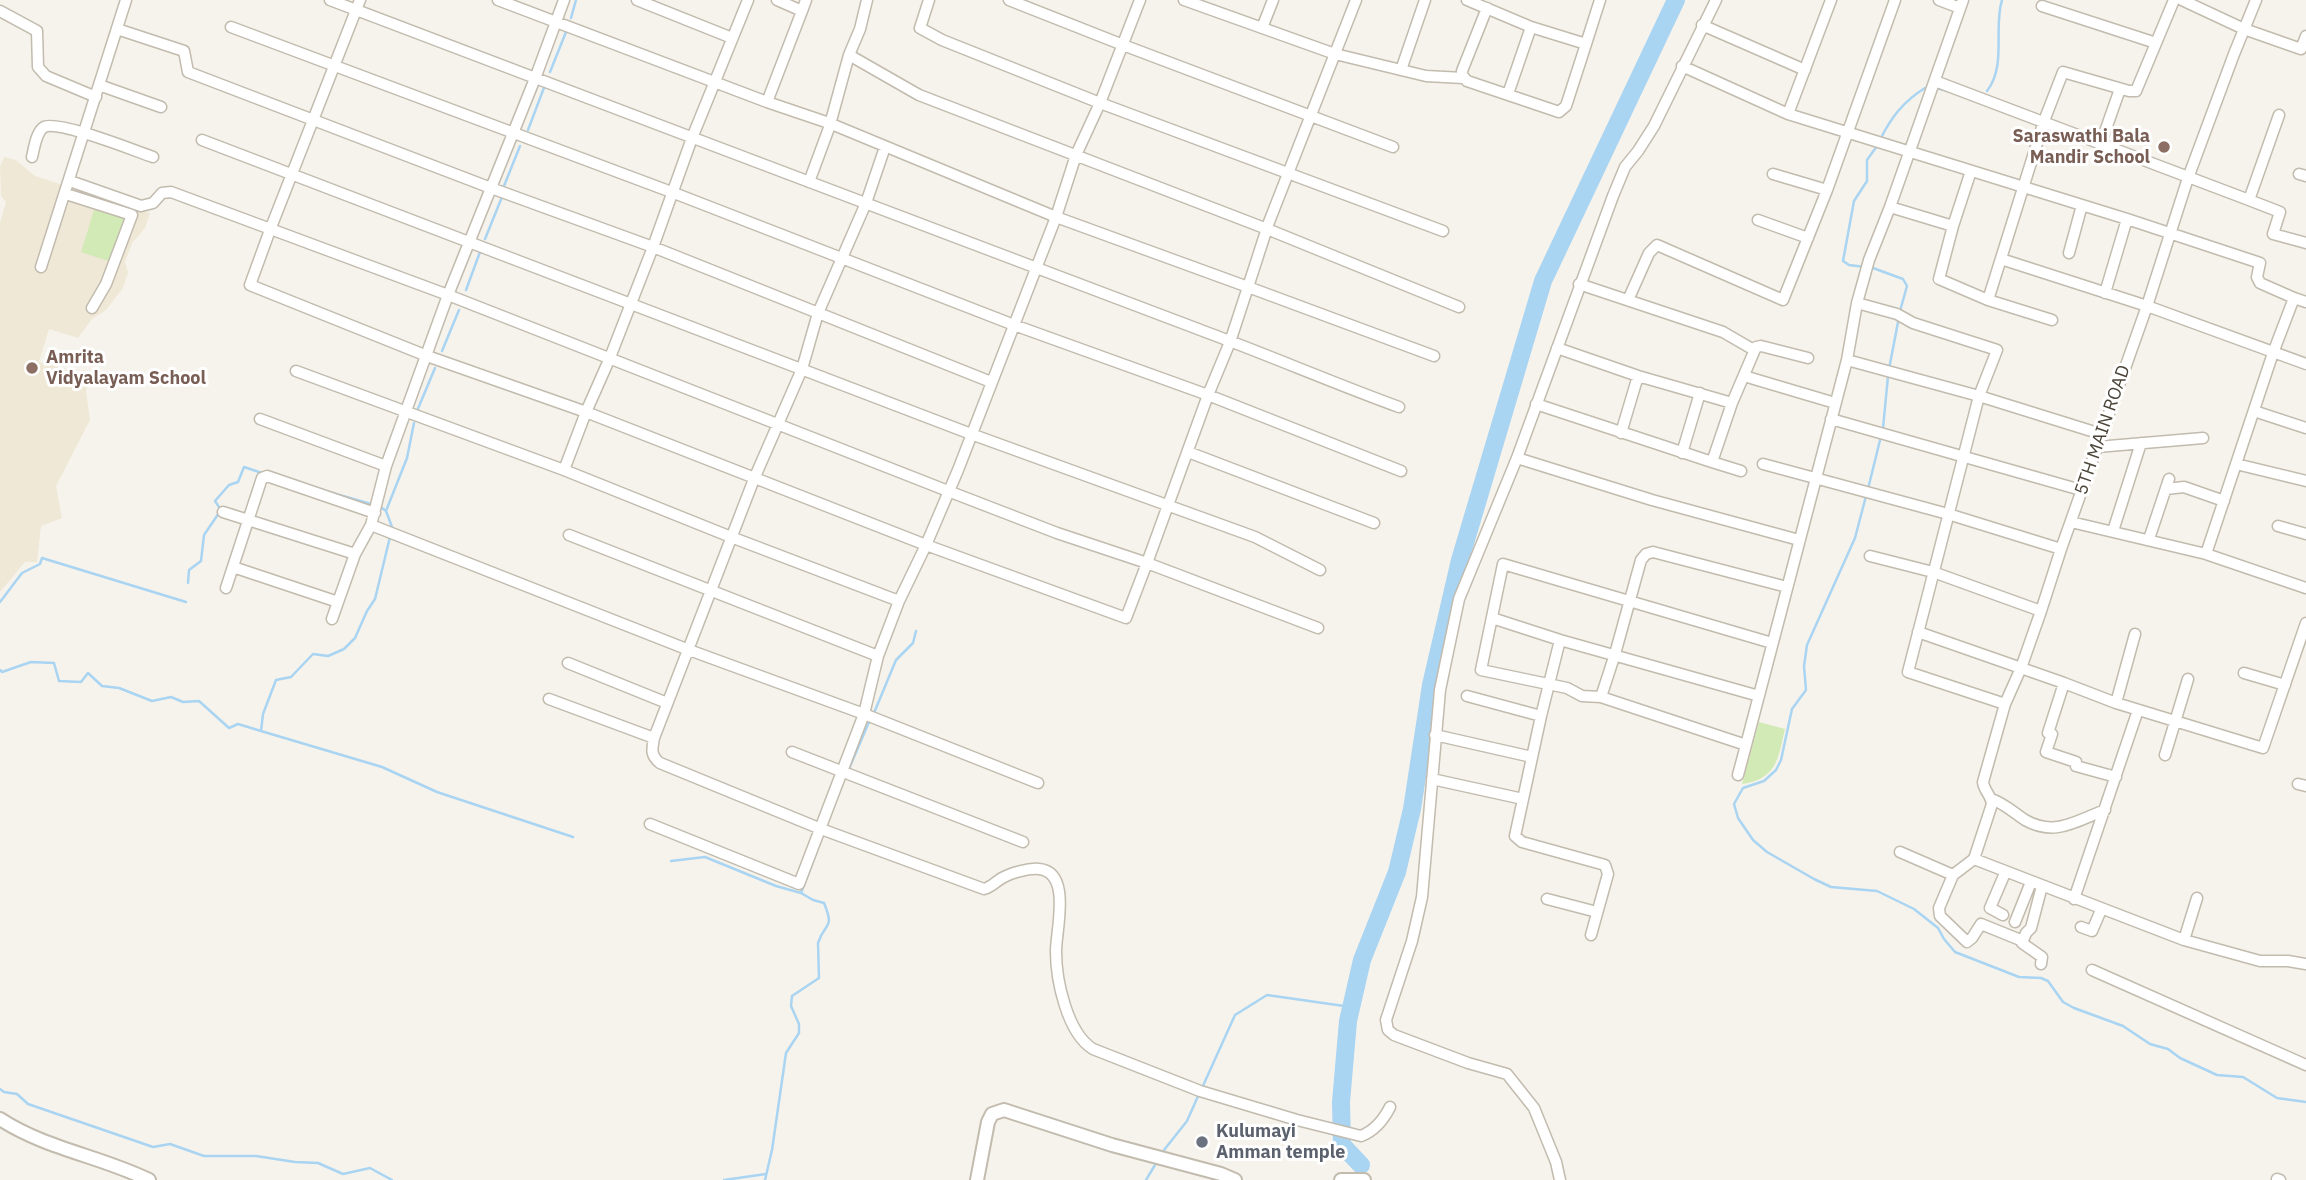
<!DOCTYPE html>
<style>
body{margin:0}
canvas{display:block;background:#f6f3ec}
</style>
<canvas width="2306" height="1180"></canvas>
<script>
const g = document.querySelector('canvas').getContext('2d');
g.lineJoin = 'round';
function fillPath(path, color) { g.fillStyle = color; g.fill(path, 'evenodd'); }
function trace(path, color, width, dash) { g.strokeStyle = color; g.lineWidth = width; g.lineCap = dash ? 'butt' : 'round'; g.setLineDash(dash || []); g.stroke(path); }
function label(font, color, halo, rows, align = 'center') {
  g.font = font + ' "IBM Plex Sans",sans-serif'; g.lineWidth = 6; g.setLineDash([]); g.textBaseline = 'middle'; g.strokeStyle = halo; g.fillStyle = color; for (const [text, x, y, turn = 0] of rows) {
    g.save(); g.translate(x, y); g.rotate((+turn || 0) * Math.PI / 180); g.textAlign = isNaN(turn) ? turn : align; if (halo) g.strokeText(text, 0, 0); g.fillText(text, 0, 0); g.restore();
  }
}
fillPath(new Path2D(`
 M4,157L16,160L35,176L150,213L145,228L132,243L125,262L128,272L123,288L106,310L92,319L78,338L49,329L39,362L90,375L86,391L90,420L56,486L62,518L41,526L37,562H25L0,592V223L6,202L1,196L0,167Z`), '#efe8d6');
fillPath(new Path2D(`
 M95,207L125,217L111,262L81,252Z
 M1759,722L1785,729C1778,759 1777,779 1742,784Z`), '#d2eab5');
trace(new Path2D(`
 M571,18L576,0
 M550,72L566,32
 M1936,88L1955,93
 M1987,91C2007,65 1993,28 2002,0
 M528,130L545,85
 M1880,140C1891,117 1904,101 1925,88
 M1877,146L1867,160V181L1854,201L1843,261L1849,265L1873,268L1903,279L1907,286L1900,311
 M504,186L520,146
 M485,239L502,197
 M466,290L480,252
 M442,351L459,310
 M1889,369L1899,317
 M417,411L435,368
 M1868,489L1883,428L1888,376
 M329,492L371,504
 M1866,496L1855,538L1807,645L1804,666L1806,690L1792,709L1781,760L1776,770L1764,781L1743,788L1734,804L1738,818L1753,840L1767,852L1814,879L1831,887L1877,891L1914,909L1938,928L1944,939L1955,952L2019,977L2041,978L2048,981L2063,1002L2074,1008L2123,1026L2150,1044L2168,1049L2180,1058L2217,1075L2243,1077L2277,1098L2306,1102
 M382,508L386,511L392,527
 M386,511L407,458L414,423
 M188,583L189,570L201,561L204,535L221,510L215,501L229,485L238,482L244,467L262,473
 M0,602L22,573L40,564L42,558L186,602
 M0,670L2,672L31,662L54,663L59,681L81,682L88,673L102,686L119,688L152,701L171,697L183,702L199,701L229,728L238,724L261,731L263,714L276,680L291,677L313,654L328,656L344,649L355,638L367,611L375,599L390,537
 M874,713L896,660L913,643L916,631
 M261,731L382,767L437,792L573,837
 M848,771L869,722
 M671,861L705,857L776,886L801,893L813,900L824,903C835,930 825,921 818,943L819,978L792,996L791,1006L799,1024V1033L786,1053L772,1150L765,1180
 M801,893L816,853
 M1202,1088L1235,1015L1267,995L1351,1007
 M0,1089L4,1092L17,1094L28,1104L153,1147L170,1144L204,1156H256L295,1162L318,1163L343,1174L370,1168L392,1180
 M1164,1150L1187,1121L1199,1094
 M724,1180L766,1174
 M1146,1180L1155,1165`), '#a9d4f2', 2.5);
trace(new Path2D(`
 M1361,1165L1342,1145L1341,1102L1348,1021L1362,960L1397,872L1412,809L1431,685L1460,560L1543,281L1676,0`), '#a9d4f2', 18);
const minor = new Path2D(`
 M330,0C629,113 928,228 1227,340C1285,362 1341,386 1399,407
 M360,0L270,230L250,285L427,356L586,412L926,545L1126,618L1147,563L1318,628
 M498,0L767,102L829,123L1056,217L1248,287L1269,222L1356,0
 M637,0L732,38
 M777,0L802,11L806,0
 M929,0L920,28L942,40L1100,103L1443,231
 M1009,0L1123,45L1393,147
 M1184,0L1335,54L1426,76L1463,78
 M1467,0L1531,27L1586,44L1600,0
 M1831,0L1788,114L2127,219L2254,261L2260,263L2257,277L2260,283L2294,298
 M1939,0L1960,8
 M2182,0L2244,29L2301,49L2306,36
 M2042,6L2156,43
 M1487,8L1462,71V75L1467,81L1559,112L1566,106L1586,44
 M0,11L37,31L38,67L46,76L96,97
 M1702,25L1805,70
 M231,27L674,193L1014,325L1208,395L1401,471
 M1262,28L1273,0
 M117,29L184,51L188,72L491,188L653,247L991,382
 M849,55L919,95L1267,229L1459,307
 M1682,66L1788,114
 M1401,70L1425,0
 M1935,81L2249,200L2279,115
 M99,85L161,107
 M1508,94L1531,27
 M767,102L802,11
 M202,140L971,434L1255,537L1320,570
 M2101,143L2120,89
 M885,147L866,203L818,313L802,369L754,479L654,738C652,749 650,755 660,763L821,829L984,889C992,887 995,882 1002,878C1011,873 1028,868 1039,869C1072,872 1056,930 1056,951C1056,980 1067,1033 1093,1049L1200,1091L1297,1120L1361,1136C1374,1131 1384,1119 1390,1107
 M32,157C34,149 36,132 44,127C59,120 135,151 153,157
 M1773,174L1827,190
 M2299,174L2306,176
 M70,181L141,206L153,203L162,193L171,192L448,295L948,491L1057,533L1147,563L1208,395L1230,342L1248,287L1434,356
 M809,182L829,128L849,55L860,29L867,0
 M66,194L132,215L106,284L92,308
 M2249,200L2280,212L2273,234L2306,243
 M1890,207L1953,226L1971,171
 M1758,220L1808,238
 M1953,226L1939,279L1988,300
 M2069,253L2082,205
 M2001,259L2147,306L2306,364
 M41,267L126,0
 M1579,284L1723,332L1754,350
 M2105,293L2127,219
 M1628,300L1649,253L1657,245L1783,300L1827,190L1895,0
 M2306,302L2294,298L2273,353L2206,554L2306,588
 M1857,303L1897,314L1913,323L1997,350L1979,396L1908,672L2005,704
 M2052,320L1988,300L2044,121L2063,72L2129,91H2136L2174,0
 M1557,348L1638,376L1732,403
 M1847,360L1979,396L2101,434
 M296,371L564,470L731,537L899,601
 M1744,376L1835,403
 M1536,404L1712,462L1732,403L1756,347L1761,346L1808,358
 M2254,411L2306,428
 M260,419L386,466
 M1831,419L2081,490
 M1621,433L1638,376
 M2097,447L2203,438
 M1188,452L1374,523
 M1682,453L1700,393
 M1517,458L1652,500L1799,540
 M1712,462L1741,471
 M1763,464L1948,514L2061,549
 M2236,464L2306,481
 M564,470L586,412L609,360L653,247L692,138L748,0
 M2166,489L2184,487L2224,501
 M223,512L355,554
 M2071,522L2206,554
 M371,525L689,650L864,714L1038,783
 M2278,526L2306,534
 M2113,531L2141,443
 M569,535L878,656
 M2149,539L2169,479
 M1870,556L1933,572L2041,611
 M233,567L338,602
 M226,588L262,478L267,476L375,513
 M1492,618L1560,640L1759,696
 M332,619L355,554L371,525L386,466L448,295L536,76L564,0
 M1918,632L2064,683L2116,703L2263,748L2306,623
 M1560,640L1541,716L1515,836L1522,842L1605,865L1608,874L1591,935
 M1772,643L1503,564L1481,670L1567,688L1582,696L1601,697L1746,745L1847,360L1857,303L1869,260L1890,207L1963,0
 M568,663L667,703
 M2244,673L2285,685
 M2064,683L2048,733L2052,734L2046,752L2076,762V766L2116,777
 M1467,696L1541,716
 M1601,697L1615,654L1641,560L1646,554L1653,552L1787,587
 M549,699L654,738
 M2116,703L2135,634
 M1435,735L1532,757
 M792,752L1023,842
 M2165,755L2188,679
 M1738,775L1746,745
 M1432,779L1523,799
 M2298,784L2306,786
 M1991,799C2004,803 2014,813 2025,820C2055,837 2076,821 2105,810
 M650,824L799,884L864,714L878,656L899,601L926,545L958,470L1056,217L1076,155L1100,103L1140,0
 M1900,852L1953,875
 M1974,859L1992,804C1991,795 1984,791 1983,782L2005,704L2021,668L2041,611L2061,549L2147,306L2188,178L2234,54L2256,0
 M1974,859L2184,940L2260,961H2288L2306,964
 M1974,859L1953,875L1939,908L1940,916L1967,942L1972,938L1981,924L2023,941
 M1547,899L1597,912
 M2074,899L2138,710
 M2003,915L1990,908L2005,873
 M2015,922L2031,882
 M2081,927L2092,931L2101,910
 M2184,940L2197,898
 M2041,964L2042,957L2022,943L2026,933L2031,928L2042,886
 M2092,970L2306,1065
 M2277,1179L2280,1180
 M1560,1180L1556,1162L1534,1108L1507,1074L1468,1063L1394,1035L1388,1030L1386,1020L1412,941L1422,897L1440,690L1459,599L1517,458L1613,196L1625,167L1638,151L1654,126L1716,0`);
const tertiary = new Path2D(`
 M0,1119C46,1149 100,1156 149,1180
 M977,1180L988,1122L992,1114L1004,1110L1112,1145L1221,1174L1235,1180
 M1341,1180H1364`);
trace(minor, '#c2bbae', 13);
trace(tertiary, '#c2bbae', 16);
trace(minor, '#fff', 10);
trace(tertiary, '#fff', 12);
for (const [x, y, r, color] of [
 [2164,147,7,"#8d6e63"],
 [32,368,7,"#8d6e63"],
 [1202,1142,7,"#6b7280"]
]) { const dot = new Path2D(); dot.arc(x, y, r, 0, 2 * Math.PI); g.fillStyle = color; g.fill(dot); trace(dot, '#fff', 2.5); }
label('bold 18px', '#785e54', '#fff', [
 ["Saraswathi Bala",2150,137],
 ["Mandir School",2150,158],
 ["Amrita",46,358,"left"],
 ["Vidyalayam School",46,379,"left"]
], 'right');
label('18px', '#4b4439', '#fff', [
 ["5TH MAIN ROAD",2103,430,-71]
]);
label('bold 18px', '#5b616d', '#fff', [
 ["Kulumayi",1216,1132],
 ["Amman temple",1216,1153]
], 'left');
</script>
